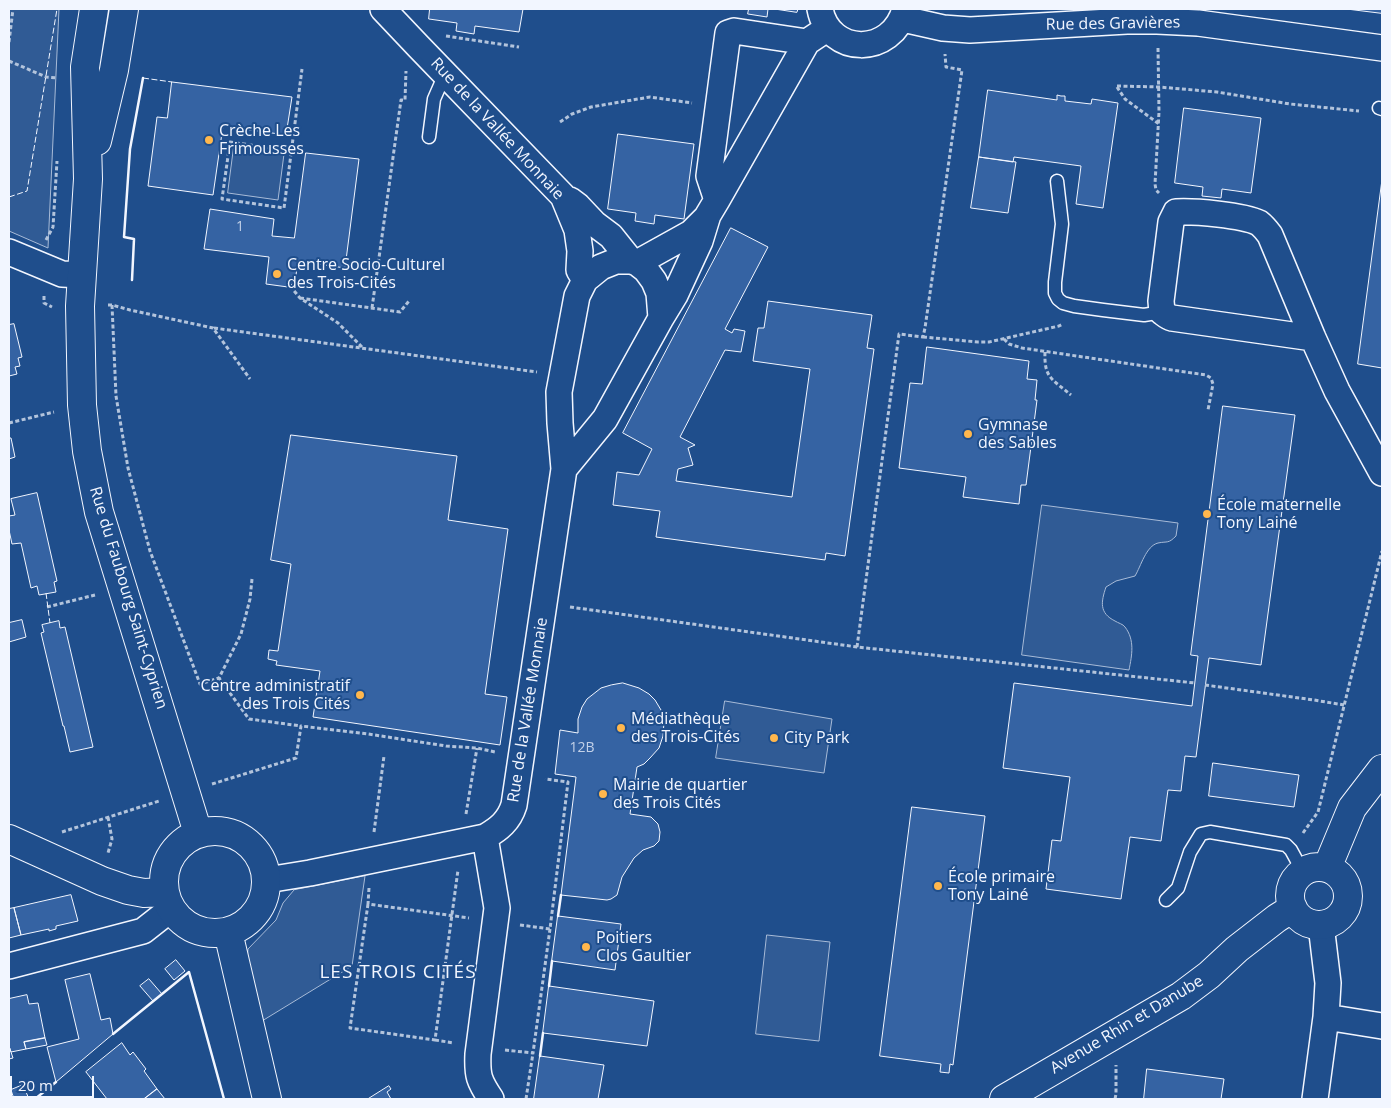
<!DOCTYPE html>
<meta charset="utf-8">
<style>
body{margin:0}
#map{position:relative;width:1391px;height:1108px;overflow:hidden;background:#1f4e8c;font-family:"Open Sans",sans-serif}
canvas{display:block}
.frame{position:absolute;inset:0;border:10px solid #f2f6ff;pointer-events:none}
.scale{position:absolute;left:10px;top:1076px;width:84px;height:22px;box-sizing:border-box;border:2px solid #f2f6ff;border-top:0;padding-left:6px;font-size:15px;line-height:18px;white-space:nowrap;color:#f2f6ff;-webkit-text-stroke:4px #1f4e8c;paint-order:stroke}
</style>
<div id="map">
<canvas width="1391" height="1108"></canvas>
<div class="frame"></div>
<div class="scale">20 m</div>
</div>
<script>
const g = document.querySelector('canvas').getContext('2d');
g.lineJoin = 'round';
function fillPath(path, color) { g.fillStyle = color; g.fill(path, 'evenodd'); }
function trace(path, color, width, dash) { g.strokeStyle = color; g.lineWidth = width; g.lineCap = dash ? 'butt' : 'round'; g.setLineDash(dash || []); g.stroke(path); }
function label(font, color, halo, rows, align = 'center') {
  g.font = font + ' "Open Sans",sans-serif'; g.lineWidth = 4; g.setLineDash([]); g.textBaseline = 'middle'; g.strokeStyle = halo; g.fillStyle = color; for (const [text, x, y, turn = 0] of rows) {
    g.save(); g.translate(x, y); g.rotate((+turn || 0) * Math.PI / 180); g.textAlign = isNaN(turn) ? turn : align; if (halo) g.strokeText(text, 0, 0); g.fillText(text, 0, 0); g.restore();
  }
}
const green = new Path2D(`
 M9,9H59L48,248L9,231Z
 M234,147L284,154L278,200L228,193Z
 M1042,505L1178,523L1176,536C1168,544 1168,541 1158,543C1146,546 1141,566 1135,576L1116,581L1106,587C1101,602 1099,613 1115,621C1118,623 1123,624 1125,627C1135,640 1132,655 1129,670L1022,655Z
 M725,701L832,719L824,773L716,758Z
 M365,876L352,966L262,1021L247,962L248,949L276,920L283,903L294,890Z
 M767,935L830,942L819,1041L756,1034Z`);
fillPath(green, '#305b95');
trace(green, '#a8bbd7', 1);
const building = new Path2D(`
 M430,9H523L519,32L475,26L474,34L456,31L457,23L429,19Z
 M749,9H768L767,17L748,14Z
 M775,9H798L797,12Z
 M1347,9H1382V13Z
 M172,82L292,97L286,135L223,126L213,195L148,186L157,117L167,118Z
 M988,90L1057,100V95L1061,96H1065V101L1091,104L1092,99L1118,103L1103,208L1076,204L1081,166L1014,157L1013,162L979,157Z
 M1184,108L1261,118L1251,193L1222,189L1221,198L1202,196L1203,187L1175,183Z
 M618,134L694,144L684,219L655,215L654,224L635,221L636,213L608,209Z
 M306,153L359,159L345,268L298,261L295,282L288,287L266,284L269,257L204,249L210,209L274,219L272,236L294,238Z
 M979,157L1016,162L1008,213L971,208Z
 M1382,180V368L1358,364Z
 M731,228L768,247L725,329L732,333L734,329L745,331L741,352L725,350L680,437L695,445L688,448L693,465L678,469L676,481L792,497L810,369L753,361L758,328H764L768,301L872,315L867,348L874,349L845,556L826,553L825,560L656,537L660,511L613,505L617,472L639,475L652,449L623,433Z
 M14,324L22,357L18,358L20,366L15,367L17,374L9,376V325Z
 M927,347L1029,361L1027,379L1037,380L1035,400H1037L1026,485H1021L1019,504L963,497L966,477L899,468L910,383L922,384Z
 M1223,406L1295,415L1261,665L1209,658L1196,757L1185,756L1181,791L1168,790L1161,841L1130,837L1121,899L1046,889L1052,840L1061,841L1070,777L1003,768L1014,683L1192,706L1198,656L1191,655Z
 M291,435L457,456L448,520L508,529L485,694L507,697L500,745L313,717L320,671L276,665L277,661L268,659L269,650L278,651L291,564L271,560Z
 M9,438H11L15,457L9,459Z
 M37,493L57,581L54,582L56,592L39,595L37,586L31,588L21,543L12,544L9,530V516L15,515L11,499Z
 M22,620L26,637L9,642V623Z
 M59,621L60,628L65,627L93,747L70,752L64,726H63L41,633L44,632L42,625Z
 M623,683L639,688L649,694L655,700L661,710L664,722L663,736L659,748L650,758L644,764L637,767L630,814L651,817L658,824L660,832L659,841L654,846L643,850L634,858L622,877L617,895L611,899L607,900L561,895L576,777L555,774L560,730L578,733V719L582,707L587,699L601,688L611,685Z
 M1213,763L1299,775L1294,807L1209,796Z
 M912,807L985,816L953,1065L950,1064L949,1073L940,1072L941,1064L880,1056Z
 M71,895L78,921L56,926V929L49,931V929L21,935L14,908Z
 M14,908L21,935L9,938V909Z
 M558,916L621,924L615,970L552,961Z
 M176,960L185,971L174,980L165,969Z
 M90,974L101,1020L110,1018L113,1034L56,1082L47,1047L79,1039L65,980Z
 M149,979L162,994L153,1001L140,986Z
 M549,986L654,1001L647,1046L543,1033Z
 M27,995L29,1004L38,1003L45,1038L24,1042L26,1049L11,1052L9,1046V999Z
 M45,1038L47,1045L26,1049L24,1042Z
 M122,1043L130,1055L133,1052L146,1069L144,1071L157,1089L144,1099H107L86,1072Z
 M9,1046L13,1058L9,1059Z
 M540,1056L604,1065L598,1099H534Z
 M1147,1069L1224,1079L1221,1099H1144Z
 M23,1085L29,1099H14L11,1090Z
 M389,1086L391,1089L387,1092L391,1099H368Z
 M157,1089L165,1099H144Z`);
fillPath(building, '#3563a3');
trace(building, '#f2f6ff', 1);
const service = new Path2D(`
 M1379,108L1382,109
 M429,137L434,99L445,74
 M1057,181L1062,224L1055,282V293L1058,299L1063,303L1074,306L1103,310L1144,315L1162,312
 M1166,900L1178,888L1190,852L1201,834L1210,832L1286,845L1291,850L1303,872`);
const minor = new Path2D(`
 M383,9L419,47L563,196L577,230L580,251L579,270L585,280
 M820,9C829,56 892,57 905,9
 M903,19L943,28L970,30L1127,21H1157L1198,23L1382,48
 M570,200L578,206L595,224L611,236L631,261
 M717,200L709,176L728,33L734,31L807,42
 M9,252L62,274L82,275
 M637,263L691,233L707,217
 M1313,338L1172,318C1168,317 1166,315 1162,312L1161,301L1171,222L1176,212C1194,211 1243,215 1259,223C1263,226 1267,231 1270,235L1313,338L1337,391L1382,473
 M564,469L560,423L559,392L577,296L585,280L601,267L616,261H631L637,263L646,270L654,281L659,293L661,318
 M485,837L497,908L478,1054C477,1076 479,1081 491,1099
 M267,880L310,873L485,837C499,829 509,821 514,805L564,469L605,419L661,318L675,295L700,241L708,215L717,200L807,42L828,28
 M9,966L143,931L171,909
 M1326,1017L1382,1026
 M1315,1099L1326,1017L1328,983L1321,925`);
const tertiary = new Path2D(`
 M94,9L85,67L88,179L80,306L82,405L87,451L99,512L198,833
 M97,141L114,70L124,9
 M164 882a51 51 0 1 1 102 0a51 51 0 1 1-102 0Z
 M9,839L102,881L128,890L144,893L165,892
 M1290 896a29 29 0 1 1 58 0a29 29 0 1 1-58 0Z
 M1327,868L1352,808L1382,769
 M228,932L267,1099
 M1004,1099L1181,996L1209,975L1237,949L1277,918L1293,908`);
trace(service, '#f2f6ff', 15);
trace(minor, '#f2f6ff', 28);
trace(tertiary, '#f2f6ff', 30);
trace(new Path2D(`
 M446,36L519,47
 M9,42L13,9
 M1158,48L1159,112L1155,184L1156,190L1159,193
 M9,61L46,77L57,78
 M1117,86L1159,87L1217,92L1290,104L1359,111
 M1117,87L1125,99L1159,124
 M560,122L572,114L591,107L650,97L692,103
 M291,151L230,142L222,199L284,208L302,69
 M46,240L53,227L57,161
 M290,286L300,298L338,323L363,348
 M44,296V303L52,307
 M300,298L400,312L409,301
 M108,305H112L130,310L213,328L250,379
 M112,305L116,396L128,468L150,551L200,684L219,678
 M372,308L401,100H405L406,71
 M214,328L537,372
 M923,337L978,342H989L1059,326L1063,324
 M1004,339L1009,344L1022,348L1206,375L1211,378L1213,384L1208,410
 M1045,352C1044,378 1052,379 1071,395
 M9,423L54,412
 M252,579L250,599L241,634L219,678L249,719L301,726
 M47,607L95,595
 M570,607L857,647L1195,683
 M857,647L899,334L923,337L925,328L962,70L946,67L945,54
 M1205,685L1314,700L1344,705
 M212,784L296,758L301,726L368,734L446,746L477,748L495,752
 M466,814L477,748
 M108,817L112,839L108,853
 M62,832L159,801
 M374,832L384,756
 M1303,833L1318,812L1382,551
 M369,888L368,904L469,918
 M368,904L350,1028L435,1040L458,870
 M520,925L550,929L568,782L545,779
 M435,1040L454,1043
 M505,1050L533,1053L550,929
 M526,1099L533,1053
 M1115,1099L1116,1094V1065`), '#b3c4dc', 3, [4, 2.5]);
trace(service, '#1f4e8c', 12);
trace(minor, '#1f4e8c', 25);
trace(tertiary, '#1f4e8c', 28);
trace(new Path2D(`
 M143,78L172,82
 M9,197L27,191L57,9
 M46,593L50,623`), '#f2f6ff', 1, [6, 2.5]);
trace(new Path2D(`
 M132,280L134,239L124,237L130,149L143,78
 M558,916L561,895
 M549,986L552,961
 M113,1034L189,972L224,1099
 M540,1056L543,1033
 M35,1099L56,1082`), '#f2f6ff', 2.5);
for (const [x, y, r, color] of [
 [209,140,5,"#ffb74d"],
 [277,274,5,"#ffb74d"],
 [968,434,5,"#ffb74d"],
 [1207,514,5,"#ffb74d"],
 [360,695,5,"#ffb74d"],
 [621,728,5,"#ffb74d"],
 [774,738,5,"#ffb74d"],
 [603,794,5,"#ffb74d"],
 [938,886,5,"#ffb74d"],
 [586,947,5,"#ffb74d"]
]) { const dot = new Path2D(); dot.arc(x, y, r, 0, 2 * Math.PI); g.fillStyle = color; g.fill(dot); trace(dot, '#1f4e8c', 2); }
label('14px', '#c3d1e8', null, [
 ["1",240,227],
 ["12B",582,748]
]);
label('16px', '#f2f6ff', '#1f4e8c', [
 ["Rue des Gravières",1113,24,-1],
 ["Rue de la Vallée Monnaie",497,129,47],
 ["Rue du Faubourg Saint-Cyprien",128,598,73],
 ["Rue de la Vallée Monnaie",528,710,-81],
 ["Avenue Rhin et Danube",1127,1025,-31]
]);
label('16px', '#f2f6ff', '#1f4e8c', [
 ["Crèche Les",219,131],
 ["Frimousses",219,149],
 ["Centre Socio-Culturel",287,265],
 ["des Trois-Cités",287,283],
 ["Gymnase",978,425],
 ["des Sables",978,443],
 ["École maternelle",1217,505],
 ["Tony Lainé",1217,523],
 ["Centre administratif",350,686,"right"],
 ["des Trois Cités",350,704,"right"],
 ["Médiathèque",631,719],
 ["des Trois-Cités",631,737],
 ["City Park",784,738],
 ["Mairie de quartier",613,785],
 ["des Trois Cités",613,803],
 ["École primaire",948,877],
 ["Tony Lainé",948,895],
 ["Poitiers",596,938],
 ["Clos Gaultier",596,956]
], 'left');
g.letterSpacing = '1px';
label('19px', '#f2f6ff', '#1f4e8c', [
 ["LES TROIS CITÉS",398,973]
]);
g.letterSpacing = '0px';
</script>
